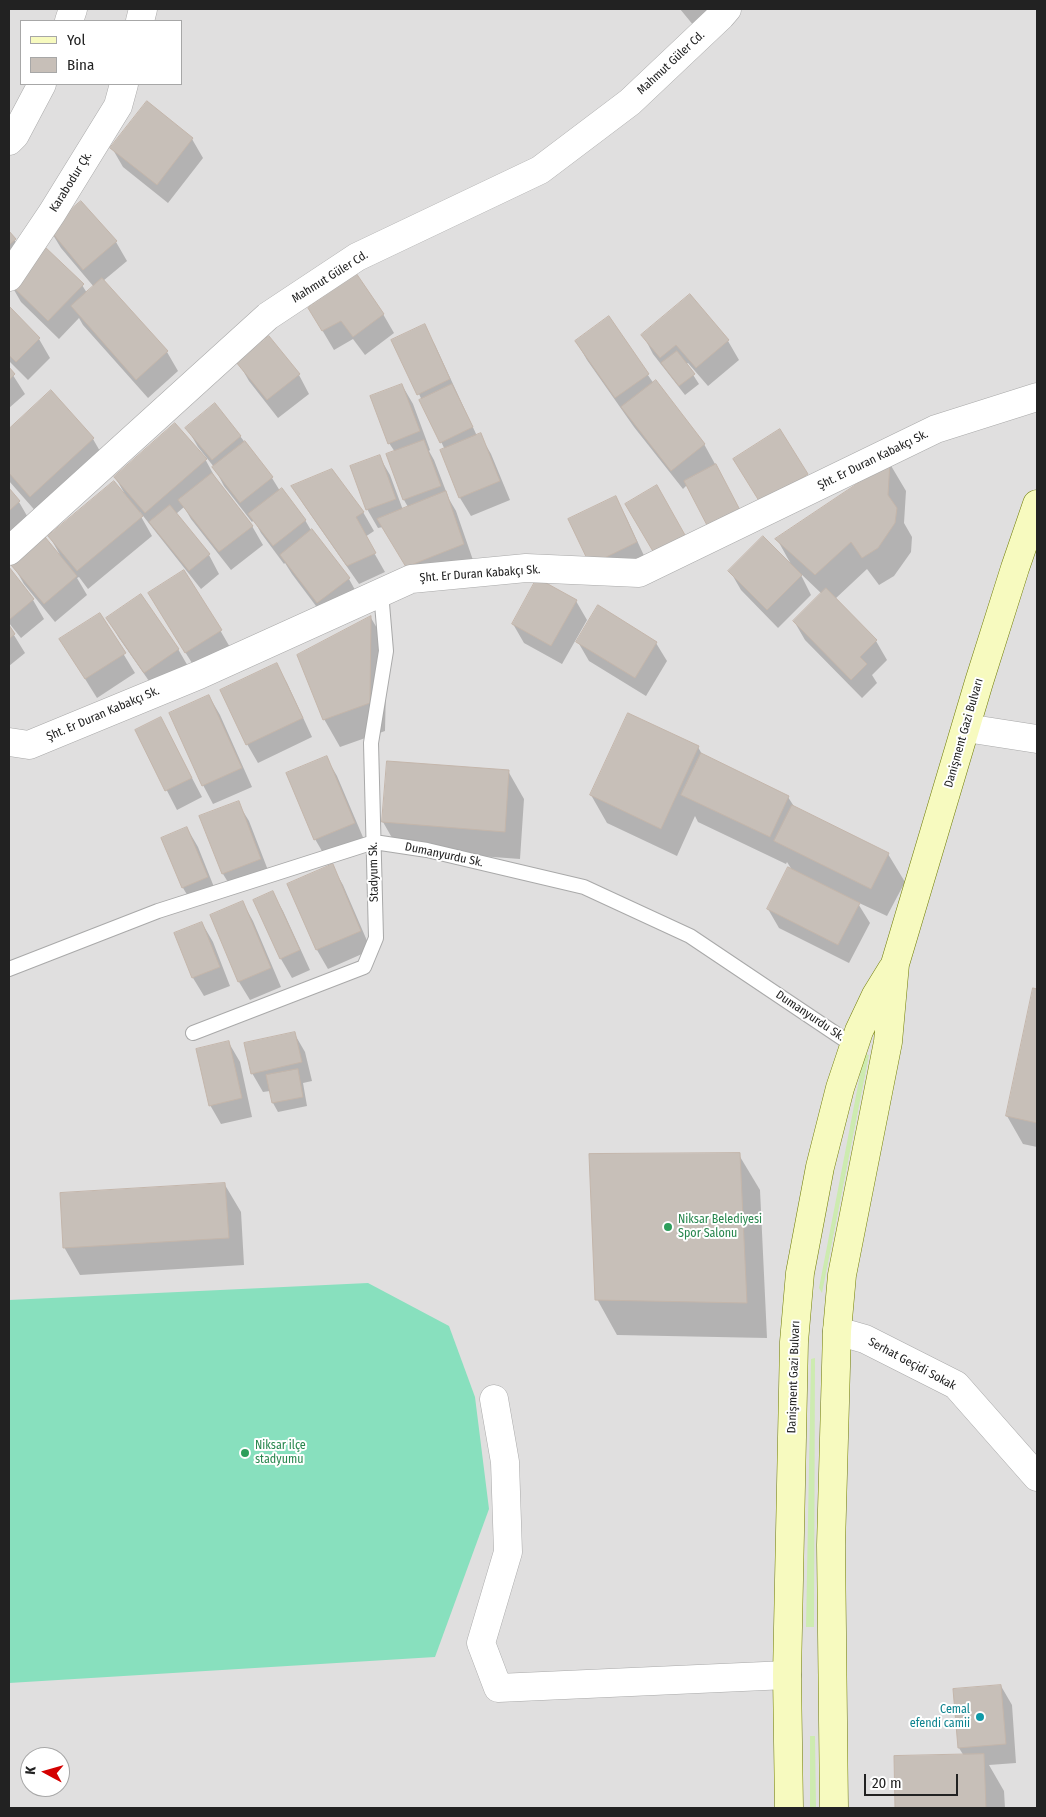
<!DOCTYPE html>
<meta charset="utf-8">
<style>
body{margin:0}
#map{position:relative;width:1046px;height:1817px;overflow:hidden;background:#f2efe9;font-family:"Fira Sans Condensed",sans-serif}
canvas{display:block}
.frame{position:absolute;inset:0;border:10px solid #222;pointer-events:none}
.legend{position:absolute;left:20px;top:20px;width:162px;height:65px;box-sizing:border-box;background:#fff;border:1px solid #a7a7a7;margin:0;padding:6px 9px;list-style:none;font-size:15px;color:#222}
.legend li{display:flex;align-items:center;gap:10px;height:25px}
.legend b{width:25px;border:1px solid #a7a7a7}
.north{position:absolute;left:20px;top:1747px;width:50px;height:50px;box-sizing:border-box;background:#fff;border:1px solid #a7a7a7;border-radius:50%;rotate:276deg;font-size:14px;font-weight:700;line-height:20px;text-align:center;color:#222}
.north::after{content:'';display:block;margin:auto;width:18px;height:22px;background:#d40000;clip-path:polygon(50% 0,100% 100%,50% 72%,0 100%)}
.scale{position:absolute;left:864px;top:1774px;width:94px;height:22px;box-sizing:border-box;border:2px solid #222;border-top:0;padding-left:6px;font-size:15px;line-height:18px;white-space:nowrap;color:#222;-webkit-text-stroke:4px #fff;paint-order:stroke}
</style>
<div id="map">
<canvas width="1046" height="1817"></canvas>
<div class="frame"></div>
<ul class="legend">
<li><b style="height:6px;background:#f7fabf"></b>Yol</li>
<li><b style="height:14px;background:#c7bfb8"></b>Bina</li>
</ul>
<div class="north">K</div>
<div class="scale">20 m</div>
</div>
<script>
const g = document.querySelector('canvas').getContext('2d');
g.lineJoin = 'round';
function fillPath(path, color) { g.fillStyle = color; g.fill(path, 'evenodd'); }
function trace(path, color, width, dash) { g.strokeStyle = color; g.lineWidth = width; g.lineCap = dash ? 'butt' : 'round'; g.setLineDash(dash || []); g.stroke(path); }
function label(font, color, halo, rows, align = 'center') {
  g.font = font + ' "Fira Sans Condensed",sans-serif'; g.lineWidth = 4; g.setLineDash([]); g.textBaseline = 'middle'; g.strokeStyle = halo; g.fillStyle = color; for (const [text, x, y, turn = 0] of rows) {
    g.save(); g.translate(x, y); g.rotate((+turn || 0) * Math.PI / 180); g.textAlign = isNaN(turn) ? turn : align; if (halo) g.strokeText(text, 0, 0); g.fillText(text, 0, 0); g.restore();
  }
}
fillPath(new Path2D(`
 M9,9H1037V1808H9ZM21,21H181V84H21ZM30,1757H60V1787H30Z`), '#e0dfdf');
fillPath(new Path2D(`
 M864,1054L869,1055L822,1293L819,1288Z
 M815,1358L814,1627H806L811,1359Z
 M810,1736H815L816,1808H810Z`), '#cdebb0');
fillPath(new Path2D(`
 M368,1283L449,1326L475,1397L489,1509L435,1657L9,1683V1300Z`), '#88e0be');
fillPath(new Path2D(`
 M680,9H714L694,26Z
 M147,103L192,139L203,158L168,203L123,167L112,148Z
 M50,230L116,242L127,261L103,281L167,352L178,371L148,398L83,325L79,318L59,339L21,302L10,283L82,285L87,293L94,287L61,248Z
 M9,232L26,258L9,273Z
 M690,295L728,341L739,360L708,386L688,363L686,364L699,384L685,395L653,354L643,335Z
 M9,308L39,339L50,358L28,380L9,361Z
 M309,308L383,314L394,333L365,355L353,339L334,350Z
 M609,318L654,384L704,444L726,484L687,485L683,489L634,427L587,360L576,341Z
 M424,326L435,345L477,436L480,435L491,454L510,500L471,516L460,498L441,451L445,450L419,394Z
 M238,362L299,375L309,394L278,418L249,381Z
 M9,369L25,394L9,408Z
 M402,385L413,404L430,450L429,451L434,460L449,499L456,511L474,563L418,585L383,527L378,528L367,509L379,456L390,475L403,510L408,507L404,500L388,455L395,452L389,443Z
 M51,392L93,439L109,467L47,524L9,481V430Z
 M187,428L240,436L272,478L280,491L305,520L312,532L349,579L359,597L328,622L292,574L285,563L284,564L261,533L254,520L252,522L224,486L214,467L198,447Z
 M204,457L216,479L252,526L263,545L231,570L191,519L184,507L176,514L209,555L219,574L201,589L140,512L139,513L152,536L88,589L79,577L77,578L87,595L55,622L24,584L13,565L60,555L50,537L126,496L115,477Z
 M890,464L906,491L904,523L912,537L911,552L894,576L879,585L867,569L835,599L876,641L887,660L872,675L877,683L862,698L805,640L794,621L822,594L800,573L811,595L778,628L741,590L730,571L792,566L777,539Z
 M293,487L363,512L374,531L365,537L385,572L359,584L304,505Z
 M9,490L19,502L30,521L9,539Z
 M616,498L626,517L647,562L591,565Z
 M9,569L33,600L44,619L21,638L9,623Z
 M576,601L587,620L562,664L524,643L513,624Z
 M160,612L220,630L231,649L197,671Z
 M99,614L135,673L97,698L72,658Z
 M371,618L387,645L385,731L340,747L324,719Z
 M108,619L178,649L189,668L156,691L119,638Z
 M9,627L25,653L9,666Z
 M578,642L656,643L667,661L646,696L589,661Z
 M276,665L287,683L312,737L258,763L247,744Z
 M209,696L220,715L252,787L213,804L203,785Z
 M161,719L202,797L177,810L136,731Z
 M698,747L703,756L788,797L795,808L888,854L905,882L887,916L857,902L870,923L849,963L779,928L768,909L792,870L787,862L786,864L698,822L695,816L677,856L607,823L591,795Z
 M326,757L337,776L365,842L326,858L315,839L288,774Z
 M508,771L524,799L520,859L399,850L383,822Z
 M238,803L249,821L271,878L234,892L223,874Z
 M187,828L198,847L218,897L194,906L183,888L163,839Z
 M332,866L343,885L371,950L328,969L317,950L289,885Z
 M272,892L283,911L310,970L292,978L281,959L255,900Z
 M243,903L253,921L281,987L250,1000L239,982L212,916Z
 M202,923L213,942L230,986L204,996L193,978L176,934Z
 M1034,989L1037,990V1147L1023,1144L1007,1116Z
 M294,1033L305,1052L312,1081L303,1083L307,1106L278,1112L273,1103L270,1091L263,1092L252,1073Z
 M229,1043L240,1062L252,1117L221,1124L210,1105Z
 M739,1155L760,1190L767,1338L617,1335L597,1299Z
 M225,1185L241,1212L244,1265L80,1275L64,1247Z
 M1001,1686L1012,1705L1016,1763L989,1765L1004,1791L1005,1808H896L895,1757L964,1756L959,1748Z`), '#0003');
const building = new Path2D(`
 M147,101L193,138L157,185L110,148Z
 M81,201L117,241L83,270L49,229Z
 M9,231L16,239L9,245Z
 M44,246L84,284L48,321L9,283Z
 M356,273L384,314L353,337L341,321L322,331L308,308Z
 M102,278L168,351L136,380L71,306Z
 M690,294L729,340L696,368L676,345L660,358L641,335Z
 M9,306L40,338L16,362L9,355Z
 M609,316L649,374L615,398L575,341Z
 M425,324L450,379L417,395L391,340Z
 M269,336L300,374L267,400L236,362Z
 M677,351L695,374L679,386L661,363Z
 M9,367L15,374L9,380Z
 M656,380L705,444L671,471L621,407Z
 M402,384L420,431L388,444L370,396Z
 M452,384L473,427L440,443L419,400Z
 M51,390L94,438L30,497L9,473V429Z
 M215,403L241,436L212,460L185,428Z
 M175,423L207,459L145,513L114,477Z
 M780,429L808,474L761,504L733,459Z
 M481,433L500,481L459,498L440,450Z
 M424,440L441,486L403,500L386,454Z
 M245,441L273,477L240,503L212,467Z
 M380,455L396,499L366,510L350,466Z
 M890,462L888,495L897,508L895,523L878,548L862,558L851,542L815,575L775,539Z
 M716,464L741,512L709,529L684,481Z
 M332,469L364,512L356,517L376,553L347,566L291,486Z
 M212,473L253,526L219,552L178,500Z
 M114,481L143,516L77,571L48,536Z
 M657,485L685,535L654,553L625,504Z
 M9,488L20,501L9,511Z
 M282,488L306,520L273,546L248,514Z
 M446,491L464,544L406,567L377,519Z
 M616,496L637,542L590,565L568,519Z
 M170,505L210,554L189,571L149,522Z
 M312,529L350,578L317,603L280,555Z
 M763,536L802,575L767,610L728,571Z
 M45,537L77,576L44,604L11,565Z
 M9,567L34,599L9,620Z
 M184,570L222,630L185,653L148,593Z
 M537,578L577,600L551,646L512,624Z
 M826,588L877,640L860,657L867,664L851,680L793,621Z
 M141,594L179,649L144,673L106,618Z
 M598,605L657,642L635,678L576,642Z
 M100,613L126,653L85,679L59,639Z
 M371,616L370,703L323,720L297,655Z
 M9,625L15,634L9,639Z
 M277,663L303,718L246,745L220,690Z
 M209,695L242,768L202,786L169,713Z
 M628,713L699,746L661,829L590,795Z
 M161,717L192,778L165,791L135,730Z
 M701,753L789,796L770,837L681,795Z
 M327,756L355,823L314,840L286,773Z
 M387,761L509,770L505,832L382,822Z
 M239,801L261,859L222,874L199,816Z
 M792,805L889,853L871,889L774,841Z
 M187,827L208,877L182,888L161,838Z
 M333,864L361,931L316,950L287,884Z
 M788,867L860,903L838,945L767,909Z
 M273,891L300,950L280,959L253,900Z
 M243,901L271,968L238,982L210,915Z
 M202,922L220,967L192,978L174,933Z
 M1033,988L1037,989V1123L1006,1116Z
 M295,1032L302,1062L251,1074L244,1043Z
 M229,1041L242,1098L209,1106L196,1049Z
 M298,1069L303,1097L272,1103L266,1075Z
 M740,1153L747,1303L595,1300L589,1154Z
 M225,1183L229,1238L63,1248L60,1193Z
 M1001,1685L1006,1744L958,1748L953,1689Z
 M984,1754L986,1808H895L894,1756Z`);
fillPath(building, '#c7bfb8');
trace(building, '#c4b6ab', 1);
const service = new Path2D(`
 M9,969L158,911L374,842L427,850L584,887L690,936L854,1046
 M193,1033L364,967L376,938L371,743L386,651L381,592`);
const minor = new Path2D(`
 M69,21L73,9
 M140,21L143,9
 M9,141L15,135L42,84
 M9,277L52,213L118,106L124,84
 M966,728L1037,739
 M9,742L29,745L199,675L411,579L526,568L639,573L936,429L1037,397
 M837,1331L865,1339L956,1385L1037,1477
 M494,1399L505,1462L508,1552L481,1643L498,1688L787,1675`);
const tertiary = new Path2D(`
 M9,551L268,316L357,257L540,170L630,102L721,16L727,9`);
const secondary = new Path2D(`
 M789,1808L787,1675L794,1342L800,1273L820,1167L840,1088L859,1031L876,995L892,969
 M834,1808L831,1545L837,1331L842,1275L888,1042L895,964L979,682L1015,568L1037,504`);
trace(service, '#a9a9a9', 16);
trace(minor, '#a9a9a9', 29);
trace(tertiary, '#a9a9a9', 29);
trace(secondary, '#707d05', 29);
trace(service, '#fff', 14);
trace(minor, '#fff', 28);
trace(tertiary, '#fff', 28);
trace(secondary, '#f7fabf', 28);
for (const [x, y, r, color] of [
 [668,1227,5,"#2e9e5b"],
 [245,1453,5,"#2e9e5b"],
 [980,1717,5,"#0f9aa8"]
]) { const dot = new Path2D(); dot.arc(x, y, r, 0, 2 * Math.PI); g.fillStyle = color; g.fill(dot); trace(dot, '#fff', 2); }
label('12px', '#222', '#fff', [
 ["Mahmut Güler Cd.",671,63,-43],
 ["Karabodur Çk.",71,182,-58],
 ["Mahmut Güler Cd.",330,277,-32],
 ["Şht. Er Duran Kabakçı Sk.",873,460,-26],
 ["Şht. Er Duran Kabakçı Sk.",480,574,-4],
 ["Şht. Er Duran Kabakçı Sk.",103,714,-23],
 ["Danişment Gazi Bulvarı",964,733,-74],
 ["Dumanyurdu Sk.",444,855,12],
 ["Stadyum Sk.",374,872,-91],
 ["Dumanyurdu Sk.",810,1016,34],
 ["Serhat Geçidi Sokak",912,1364,28],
 ["Danişment Gazi Bulvarı",794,1377,-88]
]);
label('12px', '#27864d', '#fff', [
 ["Niksar Belediyesi",678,1220],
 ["Spor Salonu",678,1234],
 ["Niksar ilçe",255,1446],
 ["stadyumu",255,1460]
], 'left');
label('12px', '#0d838f', '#fff', [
 ["Cemal",970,1710],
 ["efendi camii",970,1724]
], 'right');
</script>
